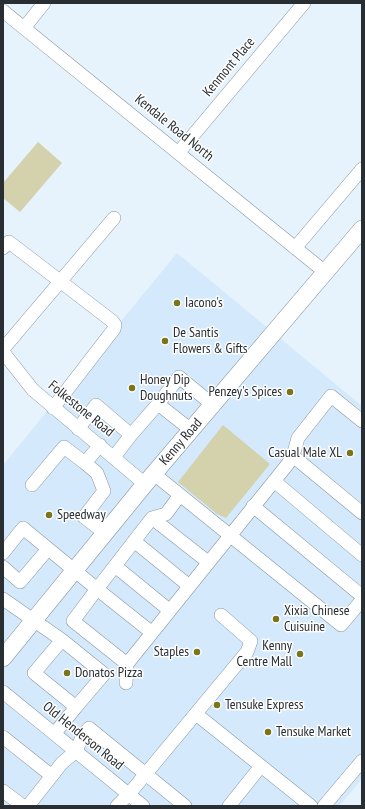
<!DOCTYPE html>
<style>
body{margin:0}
#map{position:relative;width:365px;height:809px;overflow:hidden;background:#e6f2fc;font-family:"PT Sans Narrow",sans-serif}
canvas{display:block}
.frame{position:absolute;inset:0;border:4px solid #282e32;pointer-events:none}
</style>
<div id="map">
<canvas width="365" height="809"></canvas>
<div class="frame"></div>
</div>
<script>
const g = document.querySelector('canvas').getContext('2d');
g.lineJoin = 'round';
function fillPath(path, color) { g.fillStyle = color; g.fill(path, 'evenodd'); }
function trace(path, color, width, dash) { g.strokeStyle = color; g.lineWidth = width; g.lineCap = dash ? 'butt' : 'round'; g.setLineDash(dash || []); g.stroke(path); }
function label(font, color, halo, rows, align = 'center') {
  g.font = font + ' "PT Sans Narrow",sans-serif'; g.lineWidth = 3; g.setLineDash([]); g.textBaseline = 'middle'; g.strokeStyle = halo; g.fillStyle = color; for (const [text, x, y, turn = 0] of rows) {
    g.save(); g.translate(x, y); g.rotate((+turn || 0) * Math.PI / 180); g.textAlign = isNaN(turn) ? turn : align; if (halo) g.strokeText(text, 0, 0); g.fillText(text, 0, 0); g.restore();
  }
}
fillPath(new Path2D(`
 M177,253L362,406V779L339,806H3V465Z`), '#d4eafc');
fillPath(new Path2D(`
 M38,142L62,163L20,212L3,198V183Z
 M223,425L270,464L226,518L217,514L178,482Z`), '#d3d2ac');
const minor = new Path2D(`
 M3,11L325,272
 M25,27L44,3
 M179,152L304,3
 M3,248L9,242L112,321L115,325L114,329L53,408
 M295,248L362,169
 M3,349L114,218
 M3,352L33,390L145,484
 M78,429L96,405L131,435L114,457
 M191,430L158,404L179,377L213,405
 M131,435L158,404
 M100,445L85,463L97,473L104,491L84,517L105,533
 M293,456L362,513
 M154,474L341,625L362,600
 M274,481L362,555
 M32,485L64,447L85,463
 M253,506L362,596
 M152,518L208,562
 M134,541L188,585
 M3,553L23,528L97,589L73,621L127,664L287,465L293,456L298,438L331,396L362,421
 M115,566L169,610
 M3,567L20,582L48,549
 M3,599L62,640
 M151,632L97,589L152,518L166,514L180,495
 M62,640L104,674L76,707L34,673Z
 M126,683L127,663
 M3,692L143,806
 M196,714L311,806
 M55,733L76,707
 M3,737L52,776
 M3,791L23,806
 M28,806L62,763L76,751L83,735L89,728L185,806
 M117,806L129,794L247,652L251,641L221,615
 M229,806L261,766
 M324,806L362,761`);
const major = new Path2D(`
 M3,658L145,484L362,229`);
trace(minor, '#8796a1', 14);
trace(major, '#8796a1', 18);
trace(minor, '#fff', 13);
trace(major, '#fff', 17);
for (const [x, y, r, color] of [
 [177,303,4,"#7a751a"],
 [165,341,4,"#7a751a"],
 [132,388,4,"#7a751a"],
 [290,392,4,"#7a751a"],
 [350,453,4,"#7a751a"],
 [49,515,4,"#7a751a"],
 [276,619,4,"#7a751a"],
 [197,652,4,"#7a751a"],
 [300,654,4,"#7a751a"],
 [67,673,4,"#7a751a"],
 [217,705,4,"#7a751a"],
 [268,732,4,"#7a751a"]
]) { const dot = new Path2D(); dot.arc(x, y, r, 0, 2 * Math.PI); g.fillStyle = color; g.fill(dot); trace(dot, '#fefefe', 1.5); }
label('14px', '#282e32', '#fefefe', [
 ["Kenmont Place",229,67,-50],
 ["Kendale Road North",174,128,39],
 ["Folkestone Road",81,409,39],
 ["Kenny Road",181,442,-49],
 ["Old Henderson Road",83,736,39]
]);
label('14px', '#282e32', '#fefefe', [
 ["Iacono's",185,303],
 ["De Santis",173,333],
 ["Flowers & Gifts",173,349],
 ["Honey Dip",140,380],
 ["Doughnuts",140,396],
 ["Penzey's Spices",282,392,"right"],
 ["Casual Male XL",342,453,"right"],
 ["Speedway",57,515],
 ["Xixia Chinese",284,611],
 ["Cuisuine",284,627],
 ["Kenny",292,646,"right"],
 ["Centre Mall",292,662,"right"],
 ["Staples",189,652,"right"],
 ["Donatos Pizza",75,673],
 ["Tensuke Express",225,705],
 ["Tensuke Market",276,732]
], 'left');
</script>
